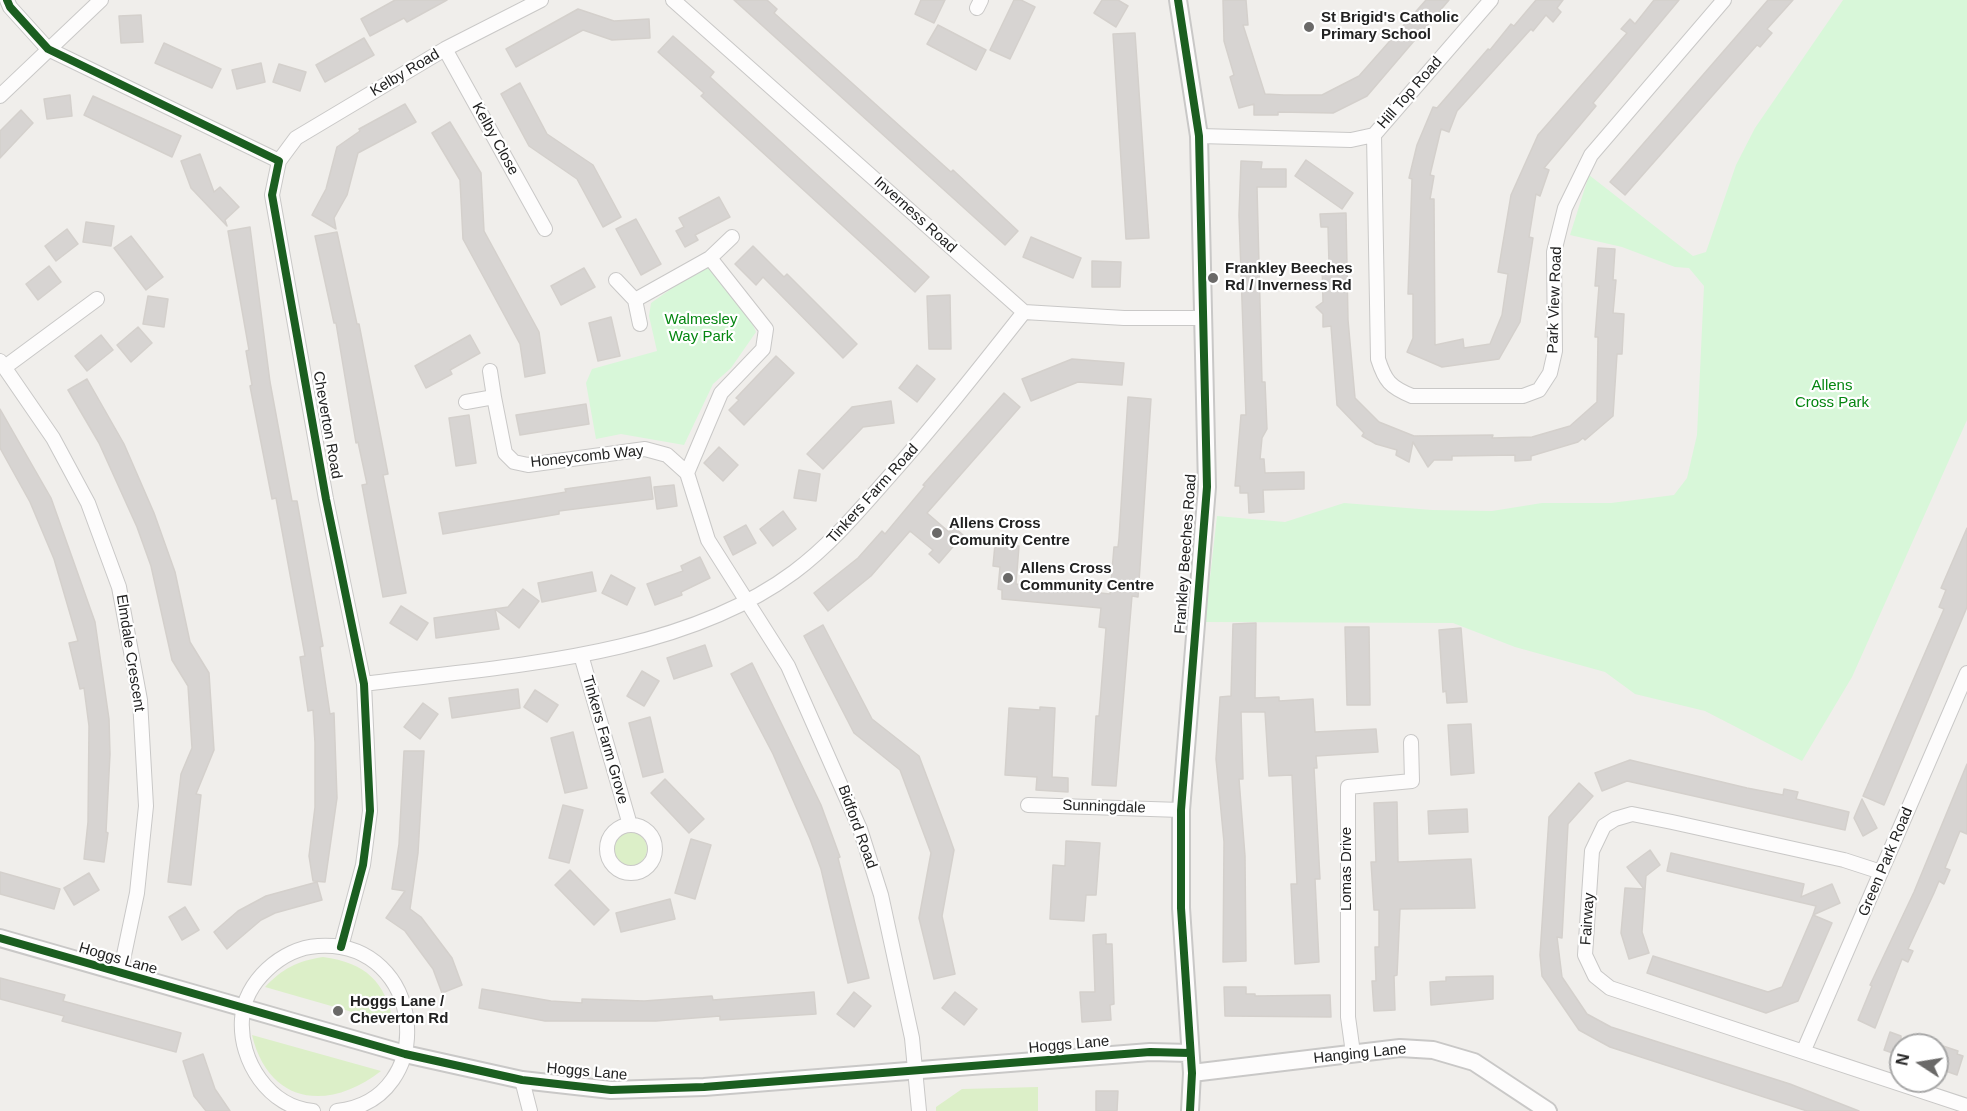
<!DOCTYPE html>
<style>
body{margin:0}
#map{position:relative;width:1967px;height:1111px;overflow:hidden;background:#f0eeeb;font-family:Arial,sans-serif}
canvas{display:block}
.north{position:absolute;left:1889px;top:1033px;width:60px;height:60px;box-sizing:border-box;background:#fff;border:2px solid #a7a7a7;border-radius:50%;rotate:282deg;font-size:16px;font-weight:700;line-height:24px;text-align:center;color:#222}
.north::after{content:'';display:block;margin:auto;width:21px;height:27px;background:#6a6968;clip-path:polygon(50% 0,100% 100%,50% 72%,0 100%)}
</style>
<div id="map">
<canvas width="1967" height="1111"></canvas>
<div class="north">N</div>
</div>
<script>
const g = document.querySelector('canvas').getContext('2d');
g.lineJoin = 'round';
function fillPath(path, color) { g.fillStyle = color; g.fill(path, 'evenodd'); }
function trace(path, color, width, dash) { g.strokeStyle = color; g.lineWidth = width; g.lineCap = dash ? 'butt' : 'round'; g.setLineDash(dash || []); g.stroke(path); }
function label(font, color, halo, rows, align = 'center') {
  g.font = font + ' Arial,sans-serif'; g.lineWidth = 4.5; g.setLineDash([]); g.textBaseline = 'middle'; g.strokeStyle = halo; g.fillStyle = color; for (const [text, x, y, turn = 0] of rows) {
    g.save(); g.translate(x, y); g.rotate((+turn || 0) * Math.PI / 180); g.textAlign = isNaN(turn) ? turn : align; if (halo) g.strokeText(text, 0, 0); g.fillText(text, 0, 0); g.restore();
  }
}
fillPath(new Path2D(`
 M613 849a17 17 0 1 1 34 0a17 17 0 1 1-34 0Z
 M323,957C366,963 385,981 394,1024L265,987C282,969 297,961 323,957Z
 M252,1035L381,1071C330,1111 269,1106 252,1035Z
 M1038,1087V1111H936V1107L962,1089Z`), '#dcefc8');
fillPath(new Path2D(`
 M1843,0H1967V420L1852,677L1802,761L1705,711L1635,694L1605,672L1515,647L1453,623L1205,622L1217,516L1285,522L1344,503L1432,510L1492,511L1542,503H1611L1674,495L1687,478L1697,435L1704,286L1689,268L1675,267L1622,247L1570,235L1589,175L1693,256L1706,252L1736,165L1755,128Z
 M705,265L743,302L756,332L731,368L713,384L684,445L621,434L596,439L586,383L592,369L657,351L649,316L651,303Z`), '#d8f7d9');
const building = new Path2D(`
 M395,0H447L407,22L404,18L370,36L361,19Z
 M734,0H767L777,9L774,13L951,172L953,170L1018,231L1005,245Z
 M921,0H945L934,23L915,14Z
 M1014,0H1021L1035,7L1010,59L990,50Z
 M1102,0H1118L1128,6L1116,27L1094,13Z
 M1223,0H1246L1248,25H1243L1265,94L1284,95H1322L1359,76L1426,0H1449L1367,96L1333,113L1278,112V115H1254V104L1239,108L1230,77L1234,75L1224,41Z
 M1536,0H1563L1557,8L1561,12L1553,22L1546,15L1533,31L1531,29L1457,111L1449,132L1441,129L1430,175L1434,176L1430,199H1434L1435,345L1463,339L1464,348L1490,344L1502,315L1508,274L1498,272L1511,195L1538,135L1627,33L1621,29L1630,19L1635,24L1654,0H1679L1593,103L1596,106L1544,168L1549,170L1540,196L1536,194L1529,237L1533,238L1520,322L1499,359L1442,367L1407,352L1413,338V294H1408L1412,179L1409,178L1417,145L1433,107L1437,108L1488,49L1490,50L1511,24L1514,26Z
 M1768,0H1793L1767,29L1772,33L1760,47L1757,45L1625,195L1610,182Z
 M578,9L614,21L649,19L650,38L612,40L583,30L516,67L506,49Z
 M141,15L143,42L121,43L119,16Z
 M938,25L986,50L976,70L927,44Z
 M1135,33L1149,238L1126,239L1113,34Z
 M673,36L714,72L710,77L929,277L915,292L701,96L704,93L658,52Z
 M364,38L374,55L325,82L316,65Z
 M164,43L221,69L212,88L155,63Z
 M261,63L265,82L237,89L232,70Z
 M279,64L306,72L300,91L273,82Z
 M520,83L547,134L593,165L621,217L603,227L577,179L529,146L501,94Z
 M70,95L72,116L47,119L44,99Z
 M93,96L181,136L172,157L84,115Z
 M405,104L416,122L358,153L347,195L334,218L336,229L312,215L326,189L337,147L360,131L359,129Z
 M21,110L33,123L0,158V131Z
 M450,122L481,173L484,231L539,332L545,373L525,377L520,344L463,239L460,180L432,133Z
 M200,154L214,192L220,187L239,207L225,220L227,226L191,188L181,161Z
 M1306,160L1353,193L1342,209L1295,176Z
 M1241,161L1262,162L1261,169H1286V187H1257L1262,382H1265L1267,429L1262,438L1260,459H1264L1265,473L1304,472V489L1263,490L1264,512L1249,513L1248,493H1240V486H1235L1241,415H1246L1239,215Z
 M719,197L730,217L695,235L698,240L685,247L676,231L684,227L679,218Z
 M1346,213L1348,320L1355,398L1379,422L1414,436L1493,435L1492,438L1532,437L1570,426L1597,402L1598,337H1595L1599,286H1595L1598,248L1615,249L1613,280H1616L1613,313L1624,314L1622,354H1617L1613,416L1585,440L1583,438L1578,442L1531,456V460L1515,461V455L1452,456V460H1434L1428,467L1413,442L1409,462L1396,455L1397,450L1376,444L1362,436L1364,433L1337,405L1331,326L1323,327V314L1316,307L1323,302L1322,264H1329L1328,227H1321L1320,214Z
 M636,219L661,264L641,275L616,229Z
 M86,222L114,226L111,246L83,242Z
 M250,227L270,382L292,501H297L323,646L320,647L330,714L334,713L337,798L325,882L313,881L309,856L315,807V743L313,710L308,711L300,657L305,656L276,498L272,499L250,386L252,385L246,351L249,350L228,231Z
 M67,229L78,244L56,261L45,246Z
 M337,232L357,324H359L388,474L383,475L406,593L383,597L362,485L367,484L358,442L356,443L336,323H334L315,236Z
 M131,236L163,277L146,290L114,248Z
 M1031,237L1081,258L1073,278L1023,257Z
 M753,246L784,277L787,274L857,344L843,358L763,277L756,285L735,264Z
 M1092,261L1121,262L1120,287H1092Z
 M49,266L61,282L38,300L26,284Z
 M584,268L595,287L561,305L551,286Z
 M950,295L951,349H929L927,296Z
 M148,296L168,299L164,327L143,324Z
 M611,317L620,356L598,361L589,323Z
 M138,327L152,343L131,362L117,345Z
 M101,335L113,350L87,371L75,356Z
 M470,335L480,353L450,370L452,374L426,388L415,366Z
 M776,356L794,373L744,425L729,410L739,400L736,398Z
 M1072,359L1124,363L1122,385L1078,382L1031,401L1022,379Z
 M917,365L935,379L917,402L899,388Z
 M87,379L124,444L154,513L175,572L190,642L209,673L214,750L196,794L201,795L191,885L168,882L181,774L192,748L188,686L172,660L151,566L137,527L99,443L68,390Z
 M1004,393L1020,407L927,513L949,532L953,526L963,535L939,563L929,554L933,550L910,531L871,576L828,611L814,593L858,558L882,531L885,534L925,486L923,485Z
 M1128,397L1151,399L1138,597L1132,596L1116,786L1092,785L1096,716H1099L1106,628L1099,627L1101,608L1002,599V590L998,589L1000,567L993,566L995,544L1019,546L1016,584L1110,594L1114,547H1118L1119,538Z
 M891,401L894,423L863,427L823,469L807,454L852,407Z
 M586,404L589,424L520,435L516,415Z
 M0,409L51,498L95,622L109,719L110,754L106,832L108,833L104,862L84,859L88,822L89,726L84,688L80,689L69,643L78,641L54,559L30,502L0,448Z
 M469,415L476,463L456,466L449,418Z
 M719,447L738,465L723,481L704,463Z
 M799,470L820,474L816,501L794,498Z
 M650,477L653,499L559,511V514L443,534L439,513L566,492L565,489Z
 M674,485L677,506L657,509L654,487Z
 M783,511L796,529L773,546L760,529Z
 M746,525L756,543L733,555L724,537Z
 M1967,528V607L1884,805L1863,796L1944,609L1939,607L1946,590L1941,588Z
 M700,557L710,578L681,592L682,595L655,605L647,584L683,571L681,566Z
 M592,572L596,591L542,602L538,583Z
 M611,575L635,588L627,605L602,593Z
 M523,589L539,601L519,628L495,609L499,629L436,638L434,618L508,607Z
 M401,606L428,623L417,640L390,623Z
 M1256,623L1255,698L1279,697V701L1313,699L1315,732L1376,729L1378,752L1316,756L1317,768H1314L1320,879H1315L1319,962L1295,964L1291,884H1297L1292,775L1269,776L1265,712H1241L1243,779H1239L1245,856L1246,961L1223,962L1224,842L1216,759L1220,697L1231,696L1233,624Z
 M823,625L872,719L919,756L948,833L954,850L942,916L955,974L934,979L919,918L931,853L900,770L854,733L804,636Z
 M1345,627H1369L1370,705H1347Z
 M1461,628L1467,702L1447,703L1446,691L1443,692L1439,630Z
 M705,645L712,666L674,679L667,658Z
 M752,663L821,805L840,857L838,858L869,978L848,983L821,869L810,839L773,754L731,674Z
 M642,671L659,681L644,706L627,696Z
 M518,689L520,708L452,718L449,698Z
 M535,690L558,705L547,722L524,707Z
 M423,703L438,714L420,739L404,727Z
 M1040,707L1055,708L1052,777L1068,778V792L1036,790L1037,777L1005,775L1009,708L1040,710Z
 M650,717L663,772L643,777L629,723Z
 M1471,724L1474,773L1451,775L1448,725Z
 M573,732L587,788L565,793L551,738Z
 M404,751H424L418,853L410,909L421,917L452,958L462,985L442,993L433,969L405,931L386,918L405,891L392,889L399,844Z
 M1630,760L1747,788L1783,795L1784,789L1798,792L1796,799L1849,812L1845,830L1627,781L1602,791L1595,773Z
 M1967,764V834L1960,831L1945,868L1950,870L1944,884L1939,881L1934,893L1908,949L1913,951L1908,962L1902,959L1875,1028L1858,1020L1872,986L1870,985L1914,892Z
 M665,779L704,819L689,833L651,793Z
 M1579,783L1593,796L1568,824L1562,938L1557,937L1562,977L1587,1014L1611,1027L1790,1084L1859,1111H1807L1610,1047L1579,1030L1542,976L1540,955L1549,817Z
 M1862,799L1877,828L1863,836L1854,818Z
 M1397,802L1398,862L1471,859L1475,908L1400,909L1397,975L1394,976L1395,1010L1374,1011L1372,981H1376L1375,947H1379V910H1374L1371,862H1376L1374,803Z
 M563,805L583,810L569,863L549,858Z
 M1467,809L1468,832L1429,834L1428,811Z
 M691,839L711,845L695,899L675,893Z
 M1066,841L1100,843L1096,895H1086L1084,921L1050,919L1053,865L1065,866Z
 M1650,850L1660,865L1646,876L1642,932L1649,953L1629,959L1621,933L1625,888L1644,889L1627,867Z
 M1671,853L1804,884L1801,897L1832,884L1840,903L1813,915L1816,906L1667,871Z
 M570,870L609,910L594,925L555,885Z
 M0,872L60,889L54,909L0,894Z
 M89,873L99,890L74,905L64,888Z
 M317,882L322,900L275,913L261,920L227,949L214,932L238,911L266,896Z
 M670,899L675,919L621,932L616,913Z
 M185,907L199,930L182,940L169,917Z
 M1813,915L1832,923L1798,1001L1766,1013L1647,973L1653,956L1768,992L1782,987Z
 M1106,934V944H1112L1114,1004L1110,1005L1111,1020L1082,1022L1080,992H1095L1093,935Z
 M1493,976V999L1431,1005L1430,982L1446,981V977Z
 M0,978L65,995L63,1001L181,1033L176,1052L62,1021L64,1016L0,999Z
 M1224,987H1246V994H1255V996L1330,995L1331,1017L1225,1016Z
 M482,989L551,1001L582,1003V999L644,1001L712,996L713,1000L814,992L816,1014L720,1020V1016L656,1021H545L479,1008Z
 M854,992L871,1006L854,1027L837,1014Z
 M955,992L977,1009L964,1025L942,1008Z
 M1890,1032L1901,1036V1056L1884,1050Z
 M1937,1044L1958,1051L1957,1054L1963,1056L1957,1075L1937,1068Z
 M203,1054L215,1089L230,1111H206L194,1096L183,1061Z
 M1096,1091H1118L1117,1111H1096Z`);
fillPath(building, '#d7d4d2');
trace(building, '#d4d0cc', 1.5);
const minor = new Path2D(`
 M7,0L10,7L48,49L279,161L272,195L326,499L364,684L370,811L363,865L341,947
 M673,0L1024,312L1124,318H1202
 M977,8L981,0
 M445,49L545,229
 M0,96L101,0
 M1374,135L1378,359C1385,381 1390,387 1412,396H1523L1539,390L1550,373L1555,351L1554,252L1565,208L1591,155L1724,0
 M1199,136L1351,140L1374,135L1491,0
 M279,161L296,138L445,49L541,0
 M710,258L732,237
 M616,280L635,300
 M640,324L635,300L710,258L766,329L763,349L721,393L687,473
 M0,361L53,438L88,503L119,587L140,700L146,806L137,893L120,974
 M5,367L97,299
 M490,371L494,397
 M466,402L494,397L505,453L514,462L528,465L645,449L667,455L687,473L708,540L788,666L860,829L881,895L912,1038L919,1111
 M581,655L630,825
 M364,684C502,666 679,658 794,572C829,546 857,513 886,480C934,426 979,369 1024,312
 M1028,805L1181,810
 M607 849a24 24 0 1 1 48 0a24 24 0 1 1-48 0Z
 M1881,872L1844,860L1672,822L1632,814L1615,819L1604,826L1592,851L1585,955L1595,976L1610,988L1967,1106
 M1804,1050L1967,673
 M1353,1053L1348,1017V787L1412,781L1411,742
 M522,1080L530,1111
 M313,1111C269,1107 239,1061 242,1019C244,982 282,948 318,946C426,939 440,1100 337,1111`);
const tertiary = new Path2D(`
 M1178,0L1199,136L1207,487L1181,810V908L1192,1073L1190,1111
 M0,938L405,1054L522,1080L611,1090L704,1087L1150,1052L1190,1053
 M1192,1073L1400,1048L1433,1050L1474,1062L1548,1111`);
trace(minor, '#c9c8c7', 16);
trace(tertiary, '#c9c8c7', 20);
trace(minor, '#fdfcfc', 14);
trace(tertiary, '#fdfcfc', 16);
trace(new Path2D(`
 M7,0L10,7L48,49L279,161L272,195L326,499L364,684L370,811L363,865L341,947
 M1178,0L1199,136L1207,487L1181,810V908L1192,1073L1190,1111
 M0,938L405,1054L522,1080L611,1090L704,1087L1150,1052L1190,1053`), '#1b5e20', 8);
for (const [x, y, r, color] of [
 [1309,27,6,"#6a6968"],
 [1213,278,6,"#6a6968"],
 [937,533,6,"#6a6968"],
 [1008,578,6,"#6a6968"],
 [338,1011,6,"#6a6968"]
]) { const dot = new Path2D(); dot.arc(x, y, r, 0, 2 * Math.PI); g.fillStyle = color; g.fill(dot); trace(dot, '#fff', 2); }
label('bold 15px', '#222', '#fff', [
 ["St Brigid's Catholic",1321,18],
 ["Primary School",1321,35],
 ["Frankley Beeches",1225,269],
 ["Rd / Inverness Rd",1225,286],
 ["Allens Cross",949,524],
 ["Comunity Centre",949,541],
 ["Allens Cross",1020,569],
 ["Community Centre",1020,586],
 ["Hoggs Lane /",350,1002],
 ["Cheverton Rd",350,1019]
], 'left');
label('15px', '#222', '#fff', [
 ["Kelby Road",405,73,-31],
 ["Hill Top Road",1410,93,-49],
 ["Kelby Close",495,139,61],
 ["Inverness Road",915,215,42],
 ["Park View Road",1555,300,-88],
 ["Cheverton Road",327,425,80],
 ["Honeycomb Way",587,457,-6],
 ["Tinkers Farm Road",873,494,-48],
 ["Frankley Beeches Road",1186,554,-86],
 ["Elmdale Crescent",130,653,81],
 ["Tinkers Farm Grove",605,740,74],
 ["Sunningdale",1104,807,2],
 ["Bidford Road",857,827,70],
 ["Green Park Road",1886,862,-67],
 ["Lomas Drive",1347,869,-90],
 ["Fairway",1588,919,-86],
 ["Hoggs Lane",118,959,16],
 ["Hoggs Lane",1069,1045,-5],
 ["Hanging Lane",1360,1054,-6],
 ["Hoggs Lane",587,1072,5]
]);
label('15px', '#058611', '#fff', [
 ["Walmesley",701,320],
 ["Way Park",701,337],
 ["Allens",1832,386],
 ["Cross Park",1832,403]
]);
</script>
